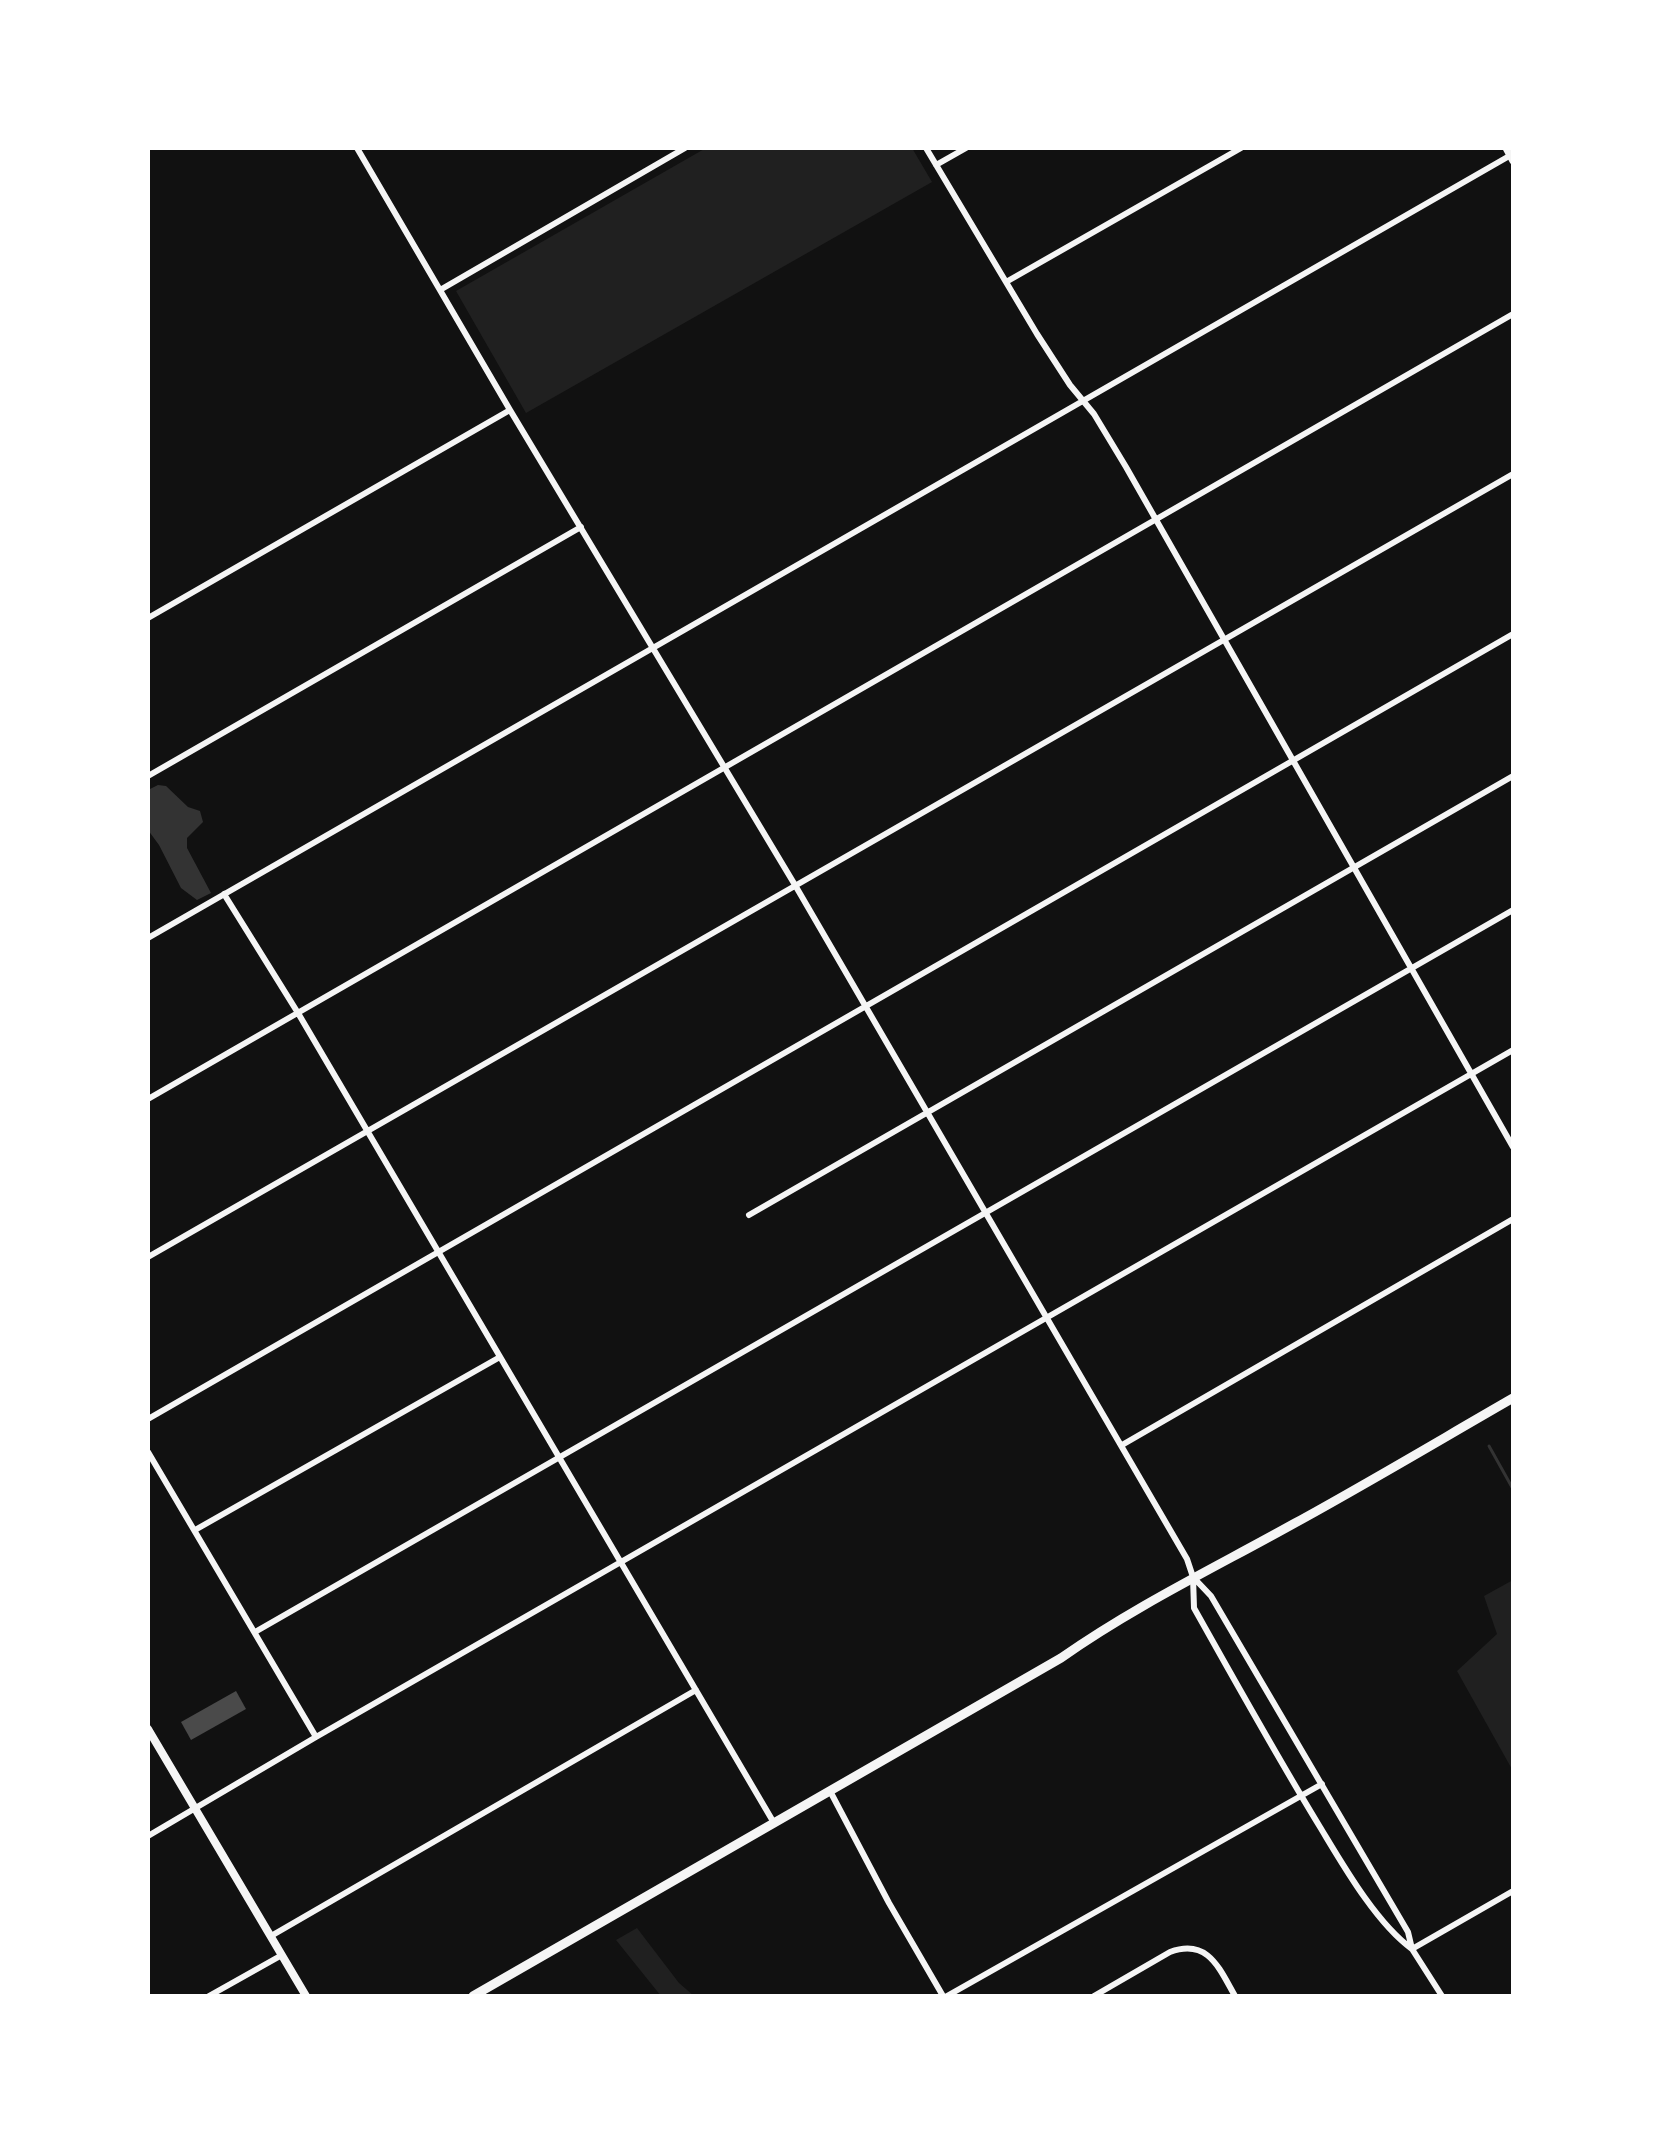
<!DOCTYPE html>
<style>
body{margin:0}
#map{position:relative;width:1661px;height:2144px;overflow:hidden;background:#111;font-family:"IBM Plex Sans",sans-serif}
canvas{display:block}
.frame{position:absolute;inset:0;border:150px solid #fff;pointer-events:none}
</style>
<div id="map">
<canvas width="1661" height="2144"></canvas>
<div class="frame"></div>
</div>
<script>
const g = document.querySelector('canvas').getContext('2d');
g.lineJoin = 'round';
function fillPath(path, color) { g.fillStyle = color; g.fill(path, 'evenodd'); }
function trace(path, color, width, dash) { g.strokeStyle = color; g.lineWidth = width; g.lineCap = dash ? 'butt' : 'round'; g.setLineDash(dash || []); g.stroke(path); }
fillPath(new Path2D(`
 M706,148H912L932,182L526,413L456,291Z
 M1513,1580V1771L1457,1671L1497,1634L1484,1596Z
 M637,1928L679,1983L694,1996H661L616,1940Z`), '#202020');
fillPath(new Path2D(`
 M158,785L166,786L188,807L200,811L203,822L187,838V848L211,893L197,900L181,888L159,845L148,830V790Z`), '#333');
trace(new Path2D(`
 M1489,1446L1513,1489`), '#333', 3);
fillPath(new Path2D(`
 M236,1691L246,1709L191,1740L181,1722Z`), '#4a4a4a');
trace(new Path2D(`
 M357,148L510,410L795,885L1187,1559L1193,1577L1194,1608C1235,1681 1276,1755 1320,1827C1343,1865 1376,1923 1412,1949
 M926,148L1037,334L1070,385L1094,414L1126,467L1513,1147
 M936,165L966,148
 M1006,282L1241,148
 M440,290L685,148
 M148,618L510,410
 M148,776L581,527
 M224,894L298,1013L774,1823
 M148,938L1511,155
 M148,1099L1513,314
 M749,1215L1513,776
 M148,1257L1513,474
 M148,1419L1513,634
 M1122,1445L1513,1219
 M148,1452L316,1737
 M195,1530L500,1357
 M1193,1577L1211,1596L1408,1932L1412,1949L1442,1996
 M255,1632L1513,910
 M830,1791L889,1903L943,1996
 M148,1836L316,1737L1513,1050
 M271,1936L696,1690
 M1412,1949L1513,1891
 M209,1996L282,1955
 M947,1996L1322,1784
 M1094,1996L1170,1952C1208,1938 1219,1968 1235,1996`), '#f5f5f5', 6);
trace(new Path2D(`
 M1506,148L1513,161`), '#f5f5f5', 7);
trace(new Path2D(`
 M148,1729L306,1996`), '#f5f5f5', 8);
trace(new Path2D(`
 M473,1996L1061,1658C1135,1606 1216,1567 1295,1523C1368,1483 1440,1440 1513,1398`), '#f5f5f5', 9);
</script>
